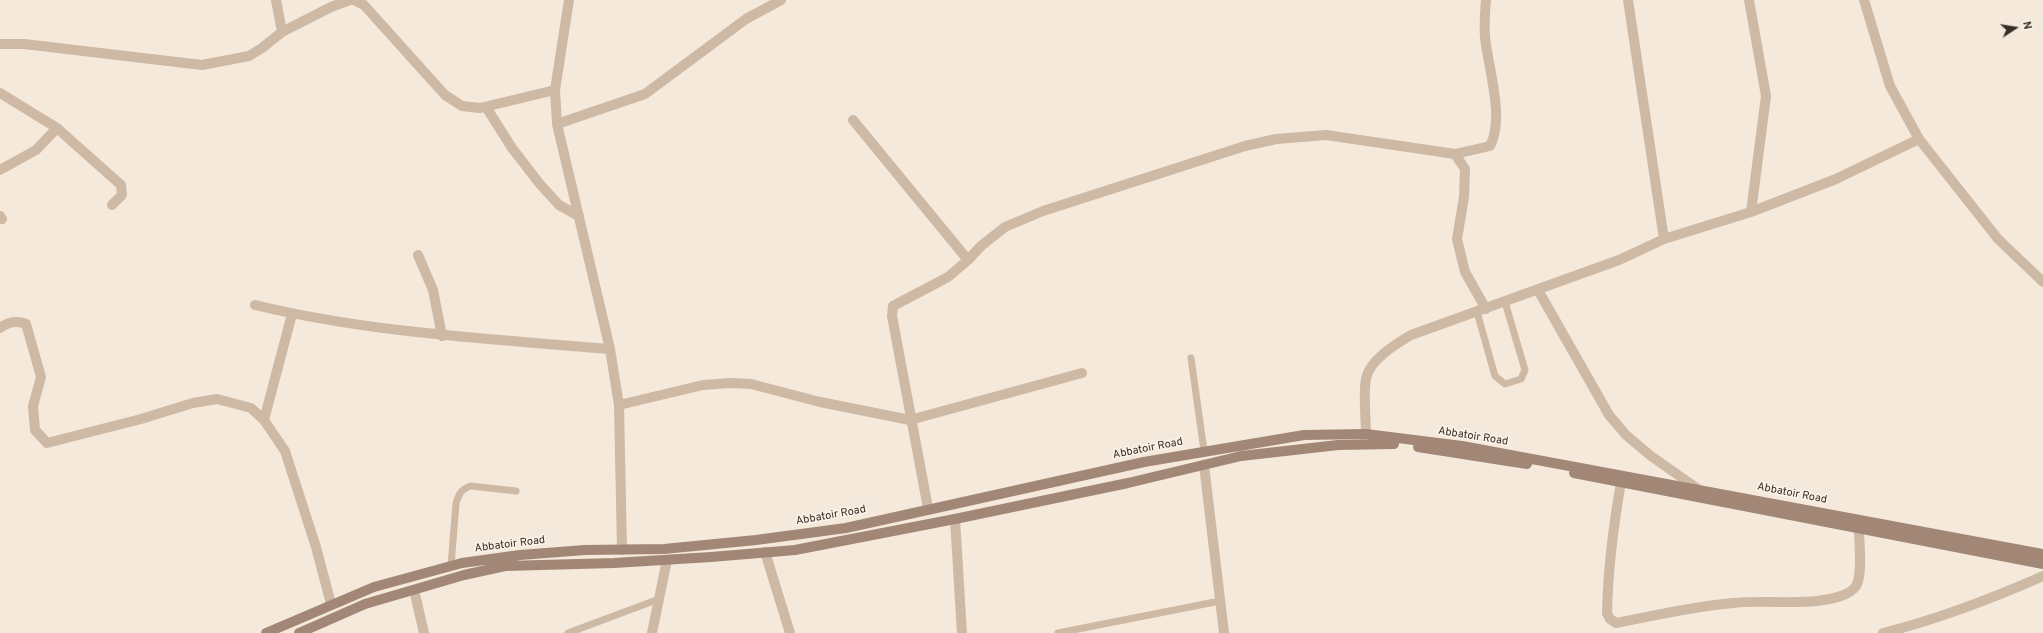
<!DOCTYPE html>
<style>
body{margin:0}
#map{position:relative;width:2043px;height:633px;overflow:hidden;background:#f4e9db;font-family:Overpass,sans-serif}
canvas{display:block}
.north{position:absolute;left:1995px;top:8px;width:40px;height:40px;-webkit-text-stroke:3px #fbf3e8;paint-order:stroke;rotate:78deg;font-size:11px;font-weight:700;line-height:16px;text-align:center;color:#392d27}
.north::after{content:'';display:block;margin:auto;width:14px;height:18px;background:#392d27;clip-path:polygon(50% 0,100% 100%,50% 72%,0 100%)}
</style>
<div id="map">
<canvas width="2043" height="633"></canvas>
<div class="north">N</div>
</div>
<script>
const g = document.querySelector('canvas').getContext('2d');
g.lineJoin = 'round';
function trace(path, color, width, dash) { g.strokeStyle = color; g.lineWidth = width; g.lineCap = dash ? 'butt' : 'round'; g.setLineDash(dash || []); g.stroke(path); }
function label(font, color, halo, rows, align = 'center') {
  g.font = font + ' Overpass,sans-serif'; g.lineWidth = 3.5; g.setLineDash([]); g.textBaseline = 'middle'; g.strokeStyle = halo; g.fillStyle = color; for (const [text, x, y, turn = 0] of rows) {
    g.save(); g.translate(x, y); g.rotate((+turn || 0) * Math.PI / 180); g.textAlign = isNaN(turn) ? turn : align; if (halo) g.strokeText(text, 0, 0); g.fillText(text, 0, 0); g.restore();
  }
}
trace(new Path2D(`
 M1477,312L1495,376L1505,384L1521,379L1525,370L1505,302
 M1191,358L1204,451
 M451,566L456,503C459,494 461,489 471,486L516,491
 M568,633L659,599
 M1058,633L1220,601`), '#ceb9a5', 7);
trace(new Path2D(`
 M276,0L282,32
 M354,0L364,5L445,95L462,106L480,108L555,90
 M569,0L555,90L557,124L610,349L619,405L622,550
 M1628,0L1664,239
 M1749,0L1766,96L1751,212
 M1864,0L1890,86L1919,139L1998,239L2043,282
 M0,44H24L202,65L249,56L262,48L282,32L331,7L350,0
 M0,93L57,128L121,185L122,195L112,205
 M486,107L512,148L539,183L559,205L579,216
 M853,120L968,260
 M557,124L645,94L746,19L781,0
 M1455,154L1465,169L1464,197L1457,239L1465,272L1486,309
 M0,170L36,150L57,128
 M0,216L2,219
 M418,255L433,290L442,336
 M1538,290L1609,415L1626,435L1651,456L1698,489
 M255,305C371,333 492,339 610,349
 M0,328C8,322 16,320 26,324L41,377L33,406L35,430L47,443L141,419L193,403L217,399L251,408L264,420L285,451L316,547L331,604
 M619,405L703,385L730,383L751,384L820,402L910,420L1082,373
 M264,420L292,314
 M1366,434C1366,418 1363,395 1366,379C1369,360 1396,344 1411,335L1619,260L1664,239L1751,212L1836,179L1919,139
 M1204,465L1224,633
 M1621,482C1613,528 1608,566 1607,613L1610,619L1616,623C1654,616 1694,606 1733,603C1761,600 1789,604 1817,601C1828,600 1850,596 1856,586C1863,575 1859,543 1859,529
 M928,508L892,316L893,306L948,277L968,260L981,246L1005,227L1043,211L1245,146L1276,139L1326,135L1455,154L1490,146C1505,119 1488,67 1485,37C1484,25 1485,12 1486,0
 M955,519L962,633
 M765,552L790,633
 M414,590L424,633
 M652,633L667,560
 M1883,633C1938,619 1991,599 2043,576`), '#ceb9a5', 10);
trace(new Path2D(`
 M1418,447L1527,464
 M1574,473L2043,564
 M266,633L374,587L462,563L520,555L585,550L664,549L756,540L846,528L1144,462L1304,435L1366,434L1462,446L2043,554
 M299,633L365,604L464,575L505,566L614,563L711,557L795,550L955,519L1128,483L1241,456L1338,445L1394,444`), '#a28777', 10);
label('11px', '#392d27', '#fbf3e8', [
 ["Abbatoir Road",1473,437,9],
 ["Abbatoir Road",1148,449,-11],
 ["Abbatoir Road",1792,494,11],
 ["Abbatoir Road",831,516,-10],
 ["Abbatoir Road",510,545,-7]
]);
</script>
